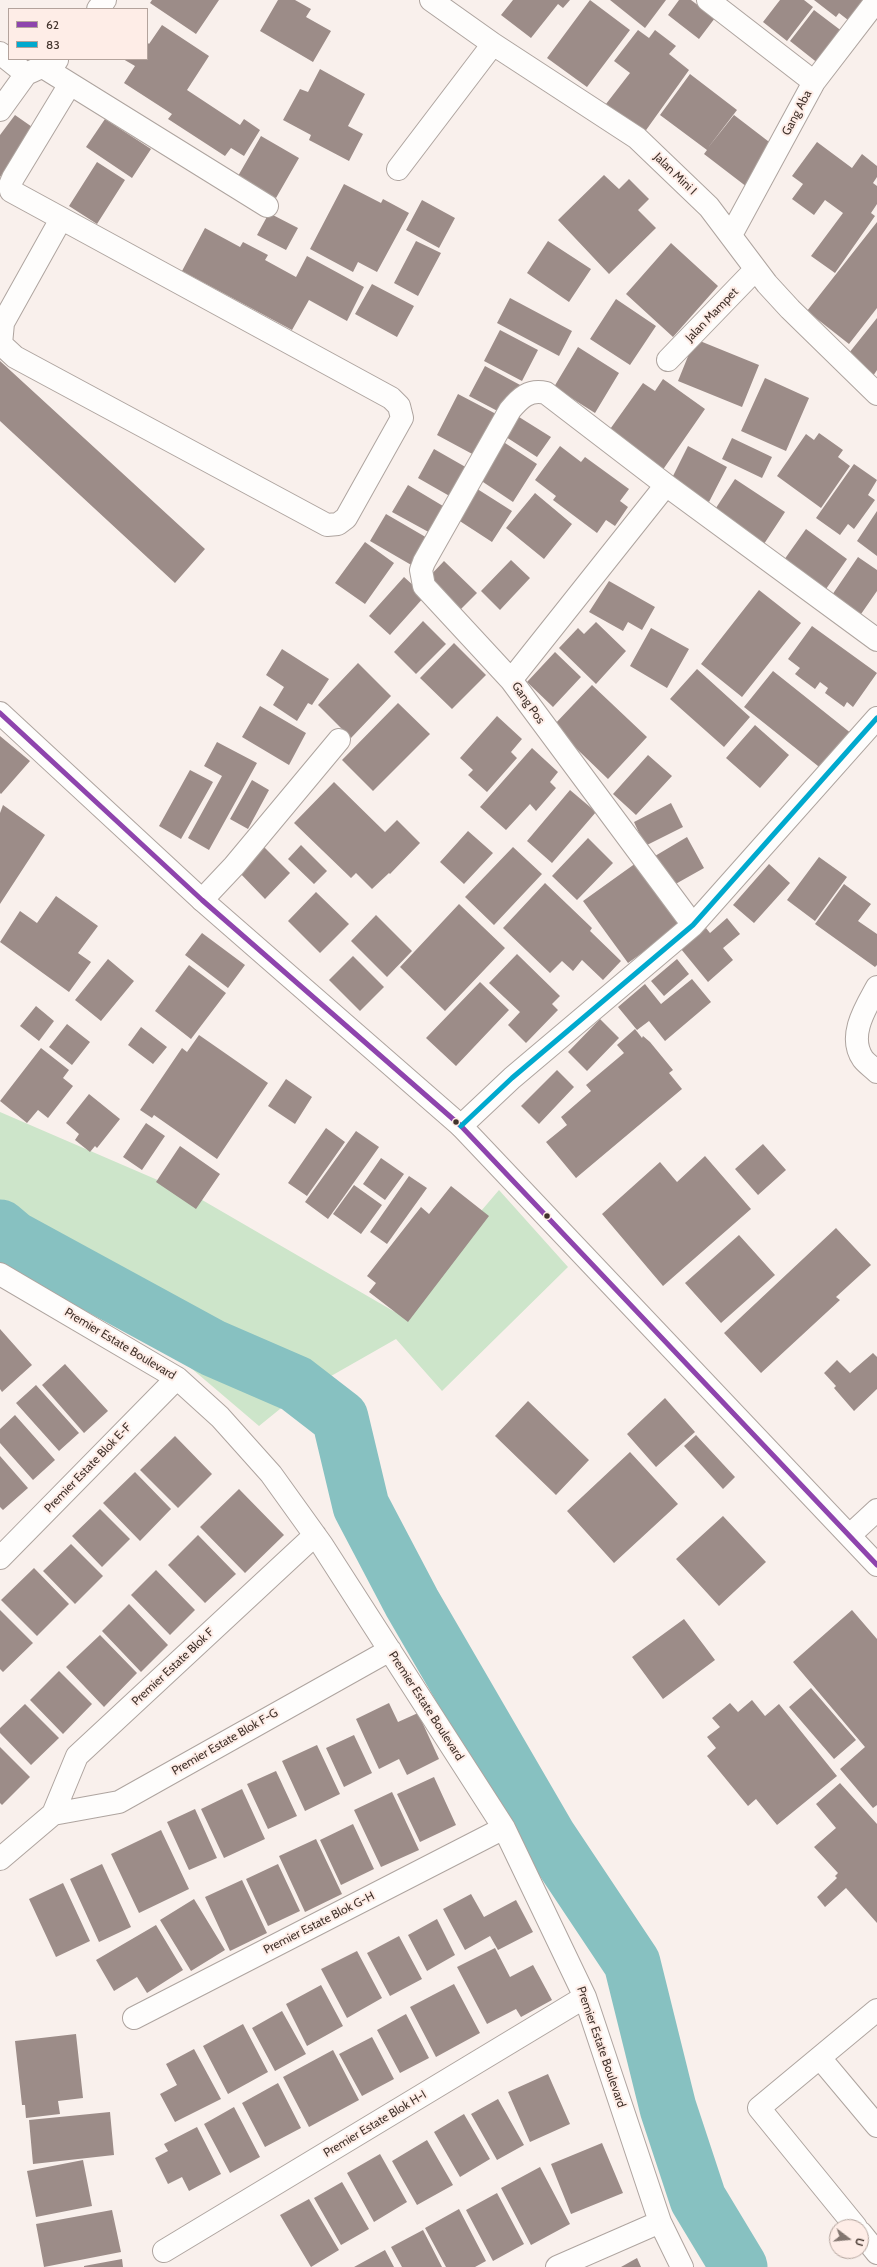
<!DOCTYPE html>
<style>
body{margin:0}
#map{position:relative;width:877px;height:2267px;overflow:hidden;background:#f9f0ec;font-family:Cabin,sans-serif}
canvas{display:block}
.legend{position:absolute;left:8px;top:8px;width:140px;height:52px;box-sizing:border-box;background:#feede7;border:1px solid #b3a39c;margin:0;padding:5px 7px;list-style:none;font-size:12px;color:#42332c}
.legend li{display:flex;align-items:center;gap:8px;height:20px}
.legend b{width:20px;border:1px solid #b3a39c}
.north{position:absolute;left:829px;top:2219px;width:40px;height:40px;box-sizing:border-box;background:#feede7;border:1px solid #b3a39c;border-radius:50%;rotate:106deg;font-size:11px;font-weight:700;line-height:16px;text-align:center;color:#42332c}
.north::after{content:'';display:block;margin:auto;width:14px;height:18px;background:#82756f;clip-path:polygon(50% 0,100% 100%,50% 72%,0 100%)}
</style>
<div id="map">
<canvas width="877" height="2267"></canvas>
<ul class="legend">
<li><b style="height:5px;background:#8e44ad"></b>62</li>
<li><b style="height:5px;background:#00a9ce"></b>83</li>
</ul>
<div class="north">U</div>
</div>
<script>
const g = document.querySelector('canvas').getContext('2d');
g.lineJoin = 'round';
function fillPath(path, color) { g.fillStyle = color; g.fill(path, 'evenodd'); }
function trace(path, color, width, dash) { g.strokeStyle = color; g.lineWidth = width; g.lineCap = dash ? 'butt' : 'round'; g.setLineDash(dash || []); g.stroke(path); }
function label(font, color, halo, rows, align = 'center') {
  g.font = font + ' Cabin,sans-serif'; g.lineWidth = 4; g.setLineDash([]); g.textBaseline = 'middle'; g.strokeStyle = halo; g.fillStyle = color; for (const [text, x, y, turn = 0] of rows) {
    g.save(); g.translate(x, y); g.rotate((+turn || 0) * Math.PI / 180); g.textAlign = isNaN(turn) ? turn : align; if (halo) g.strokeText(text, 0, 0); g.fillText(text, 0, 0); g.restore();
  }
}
fillPath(new Path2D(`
 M0,1112L197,1197L395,1312L499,1190L568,1267L442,1391L396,1339L296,1396L259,1426L178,1357L22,1280L0,1264Z`), '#cde5ca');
trace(new Path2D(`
 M0,1228L13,1239L213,1348L296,1384L340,1418L361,1506L412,1603L548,1837L632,1963L668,2108L698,2199L739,2267`), '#87c1c1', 57);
fillPath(new Path2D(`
 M152,0H219L196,34L150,3Z
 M278,0H295L311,9L306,17L331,31L313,62L260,31Z
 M513,0H570L563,8L558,4L531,38L501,15Z
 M590,0L630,30L587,87L547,58Z
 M610,0H666L645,28Z
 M679,0H691L715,18L699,39L668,15Z
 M780,0H804L813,7L787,41L763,22Z
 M814,0H863L848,20L839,13L836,17Z
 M814,10L843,32L819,64L790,41Z
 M162,25L209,56L187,90L240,125L244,119L260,130L244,156L231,148L225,156L168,119L172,114L124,83L135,66L123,59H147V42L149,44Z
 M638,30L649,38L655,30L676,46L669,54L689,70L644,133L606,104L630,73L614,61Z
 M320,69L365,94L348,126L363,134L349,161L309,140L311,135L283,120L300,89L308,92Z
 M690,74L737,110L707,149L734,115L777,148L747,187L704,154L707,150L660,115Z
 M15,115L35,129L0,177V135Z
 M105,119L151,149L132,178L86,147Z
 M261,136L299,158L276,198L238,176Z
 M817,142L852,168L862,154L877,166V177L873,183L877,186V204L871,213L875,216L835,273L811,256L843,213L825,200L814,215L792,199L803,184L792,176Z
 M97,162L125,180L97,224L69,206Z
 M604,175L619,189L629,179L649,199L638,210L656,228L609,274L558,220Z
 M344,184L381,203L383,199L409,213L377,272L358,262L353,272L310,249Z
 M422,200L455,218L439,248L406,230Z
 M269,213L298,228L286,250L257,235Z
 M877,222V308L849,344L807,311Z
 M205,228L240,247L243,242L268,255L265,260L296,277L307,256L364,287L347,321L309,300L292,330L182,271Z
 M416,241L441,253L418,296L394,283Z
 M548,241L591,269L569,302L527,273Z
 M671,243L718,286L673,337L626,294Z
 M372,284L414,306L397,337L355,314Z
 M510,298L572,331L559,356L497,323Z
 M616,299L656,326L630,365L590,339Z
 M877,318V370L871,379L845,358Z
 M500,330L538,350L522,381L484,361Z
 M695,339L759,365L742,407L678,381Z
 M578,347L619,373L595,413L554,387Z
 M0,361L205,549L175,583L0,421Z
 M485,366L522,386L507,416L469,396Z
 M765,378L809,398L786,451L741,431Z
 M663,379L705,409L662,471L608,432L643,383L655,391Z
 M458,394L498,415L476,456L437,435Z
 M519,417L551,437L537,457L506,437Z
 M819,433L843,450L838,457L850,466L821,508L777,476L806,434L814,440Z
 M732,438L772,457L762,478L722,459Z
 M502,441L537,464L513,502L477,478Z
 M560,446L581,462L585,457L629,489L620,501L628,507L615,526L606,520L597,533L553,500L556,496L535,480Z
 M688,446L727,467L709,502L670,482Z
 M434,449L469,469L453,498L418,478Z
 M854,464L877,480L868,495L875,500L854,529L848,524L840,535L816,518Z
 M735,479L785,512L762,547L712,514Z
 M408,485L448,509L434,535L392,512Z
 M471,485L512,511L492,542L452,516Z
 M535,493L572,524L544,559L506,528Z
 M877,511V556L857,541Z
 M386,514L429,539L413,566L370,541Z
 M806,529L847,559L826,589L784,560Z
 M365,542L394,563L365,604L335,583Z
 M858,557L877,570V591L859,617L830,598Z
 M511,560L530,578L500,610L481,591Z
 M444,561L477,593L458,612L426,580Z
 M404,577L425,596L390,635L369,616Z
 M609,581L655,607L642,630L628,622L623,631L589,612Z
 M759,590L801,623L742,697L701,664Z
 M423,621L446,644L416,674L394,652Z
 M596,622L626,651L596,684L559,648L578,628L584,634Z
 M812,626L877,673L853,707L847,702L844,707L825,693L828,688L820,682L815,689L795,674L800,668L788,659Z
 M651,628L689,649L667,688L630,666Z
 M454,643L486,675L452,709L420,678Z
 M282,649L329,679L312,705L308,703L297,721L273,705L284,687L266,675Z
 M555,652L581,677L553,707L527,682Z
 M358,663L391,696L351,738L318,705Z
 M697,669L750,717L724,747L670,699Z
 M773,671L852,734L823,770L744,707Z
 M592,685L647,737L608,779L553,726Z
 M398,703L430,734L373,791L342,760Z
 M260,706L306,733L289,765L242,737Z
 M497,716L522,739L511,752L517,758L487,792L468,775L473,770L460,758Z
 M755,725L789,755L760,788L726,758Z
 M0,736L30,761L1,794L0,793Z
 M217,742L257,763L209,850L188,838L222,776L204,766Z
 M532,748L558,772L550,782L556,788L536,811L530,804L506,830L480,807Z
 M648,755L672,776L636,815L613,794Z
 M190,770L213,782L181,839L159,826Z
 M252,780L269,790L248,829L230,819Z
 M334,782L385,832L397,820L420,843L390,874L389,873L372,889L356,873L351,878L294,823Z
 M570,790L596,812L552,863L527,841Z
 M671,803L683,827L645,846L634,822Z
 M3,805L45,835L0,904V813Z
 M468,831L493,853L464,884L440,862Z
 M687,837L704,868L672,886L655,856Z
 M588,838L613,863L577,900L552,876Z
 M261,844L290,873L265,899L236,869Z
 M301,845L327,871L314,884L288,859Z
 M513,847L542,874L494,925L465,897Z
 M819,857L847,877L815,921L787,900Z
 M636,863L680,926L628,963L583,901Z
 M769,864L790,883L754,923L733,905Z
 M545,883L592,928L590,931L621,961L603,980L582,960L573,971L562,961L550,973L503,928Z
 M844,884L871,904L858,921L877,934V965L875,967L815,924Z
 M316,892L349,924L320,953L288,921Z
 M56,896L98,926L78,953L91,962L69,992L0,942L20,911L37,923Z
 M459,904L505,948L445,1011L400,967Z
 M376,915L412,951L387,977L351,941Z
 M727,918L740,934L723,948L733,960L708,982L681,949L706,928L710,933Z
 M202,933L245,965L228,988L185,955Z
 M517,954L560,996L552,1004L558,1010L526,1043L508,1025L520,1012L489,983Z
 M353,956L384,987L360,1011L329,980Z
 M108,959L134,981L101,1021L75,1000Z
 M677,959L689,974L664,996L651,981Z
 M189,965L226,993L191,1039L155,1011Z
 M692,979L711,1002L665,1041L649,1021L637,1030L618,1007L645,984L661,1004Z
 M480,982L509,1010L456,1066L426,1038Z
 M36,1006L54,1021L39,1041L20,1026Z
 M600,1019L619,1038L587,1071L568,1052Z
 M67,1024L90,1042L72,1065L49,1047Z
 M141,1027L167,1047L153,1064L128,1045Z
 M635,1029L642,1038L643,1036L650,1042L673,1070L669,1073L682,1089L576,1178L546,1142L567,1125L561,1117L591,1091L586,1085L624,1053L617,1045Z
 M199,1035L268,1083L217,1159L154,1115L152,1118L140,1110L182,1048L187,1052Z
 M41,1048L69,1070L63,1078L73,1086L48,1118L38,1110L27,1123L0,1101Z
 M557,1070L574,1087L539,1124L521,1106Z
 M286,1079L312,1097L295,1124L268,1106Z
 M89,1094L120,1119L97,1148L95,1146L90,1152L75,1140L79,1134L66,1123Z
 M146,1123L165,1136L142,1170L123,1157Z
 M326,1128L345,1142L307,1196L288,1183Z
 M356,1131L379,1147L328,1219L305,1202Z
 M763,1144L786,1170L758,1195L735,1169Z
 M180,1146L220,1174L196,1209L156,1182Z
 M705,1156L751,1209L663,1286L602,1214L660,1162L677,1182Z
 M381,1158L404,1174L385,1200L363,1184Z
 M409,1176L427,1188L387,1244L370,1232Z
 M354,1185L382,1205L361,1234L333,1214Z
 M451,1186L489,1216L408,1322L369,1292L376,1283L367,1276L421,1207L429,1214Z
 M836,1228L871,1265L836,1297L840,1300L761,1373L724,1333Z
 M739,1235L775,1275L721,1323L685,1283Z
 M0,1329L32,1365L2,1392L0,1389Z
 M873,1353L877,1357V1389L854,1411L834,1388L836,1386L824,1373L837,1360L850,1373Z
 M65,1364L108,1411L84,1433L42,1385Z
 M36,1385L79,1433L59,1451L16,1403Z
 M665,1398L695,1432L656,1467L627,1434Z
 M528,1401L589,1460L556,1495L495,1436Z
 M15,1415L55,1460L33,1480L0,1443V1429Z
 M696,1435L735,1477L723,1489L684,1446Z
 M175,1436L212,1474L178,1508L140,1470Z
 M630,1452L678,1504L614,1563L567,1511Z
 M0,1456L28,1488L3,1510L0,1507Z
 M135,1472L171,1509L140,1541L103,1503Z
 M239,1489L284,1535L245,1573L200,1527Z
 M100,1509L130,1539L102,1567L72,1536Z
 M723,1516L766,1562L719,1606L676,1559Z
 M198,1535L236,1574L205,1603L168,1565Z
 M71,1544L103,1576L75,1604L43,1571Z
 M34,1568L69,1604L37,1636L1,1600Z
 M156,1570L195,1610L170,1635L131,1595Z
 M129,1604L168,1645L141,1672L102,1631Z
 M0,1610L33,1643L3,1672L0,1669Z
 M852,1610L877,1639V1805L873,1808L840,1769L865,1747L793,1662Z
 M684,1619L715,1660L663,1699L632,1657Z
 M100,1635L137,1673L104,1707L66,1667Z
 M59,1671L92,1704L63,1734L30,1700Z
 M811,1688L856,1740L834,1759L789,1707Z
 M752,1700L765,1716L779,1704L837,1776L777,1825L756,1799L748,1806L707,1756L716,1748L707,1737L720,1727L712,1718L730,1703L738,1712Z
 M389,1703L398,1722L418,1713L439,1759L407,1775L399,1759L379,1769L356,1719Z
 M25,1704L59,1738L31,1765L0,1733V1728Z
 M354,1735L372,1773L344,1787L326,1748Z
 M317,1745L340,1794L305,1811L282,1761Z
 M0,1747L30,1777L2,1805L0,1803Z
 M276,1771L297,1816L268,1829L247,1784Z
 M434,1777L456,1825L420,1842L397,1794Z
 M840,1783L877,1824V1923L846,1888L825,1907L817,1897L837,1878L835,1876L838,1873L814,1847L836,1828L816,1804Z
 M242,1789L265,1839L224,1858L201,1809Z
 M392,1792L419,1850L381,1867L354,1810Z
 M195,1809L217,1858L189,1870L167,1822Z
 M353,1824L374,1869L341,1885L320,1840Z
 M161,1830L189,1889L139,1913L111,1854Z
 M316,1839L342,1894L305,1912L279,1856Z
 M102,1864L131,1927L99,1942L70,1879Z
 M278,1864L300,1911L268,1926L246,1879Z
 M242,1880L267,1933L230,1951L205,1897Z
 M63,1883L90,1941L56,1957L29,1899Z
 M471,1894L484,1917L516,1900L533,1932L498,1950L490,1936L465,1950L443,1909Z
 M194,1899L225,1950L191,1971L160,1920Z
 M437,1919L455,1955L427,1971L408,1935Z
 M156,1925L183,1970L147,1993L137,1977L114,1991L96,1960Z
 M399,1936L422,1979L390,1996L367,1953Z
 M495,1948L510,1977L533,1965L552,2000L521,2017L516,2009L487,2024L457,1967Z
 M357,1951L382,1998L347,2018L321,1969Z
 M454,1984L480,2033L436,2057L410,2007Z
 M321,1985L343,2026L307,2046L286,2004Z
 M282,2011L306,2054L275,2071L252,2028Z
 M406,2014L429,2058L400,2073L377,2030Z
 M243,2024L268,2072L228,2094L203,2046Z
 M76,2034L83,2098L58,2101L60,2114L26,2118L25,2105H22L15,2041Z
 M372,2037L394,2079L362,2096L339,2054Z
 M194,2049L221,2099L175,2122L160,2094L177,2085L166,2064Z
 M333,2050L359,2100L309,2127L283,2077Z
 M548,2074L570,2124L530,2142L508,2092Z
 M278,2083L301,2128L265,2147L242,2103Z
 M498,2099L524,2145L497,2160L471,2114Z
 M234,2107L260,2157L230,2173L204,2124Z
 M110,2112L114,2155L33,2164L29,2120Z
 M464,2114L490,2159L460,2177L434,2132Z
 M197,2127L221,2174L189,2191L182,2177L168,2184L155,2158L168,2151L164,2144Z
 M427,2140L453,2185L417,2205L392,2161Z
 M602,2143L623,2193L571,2214L551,2164Z
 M380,2154L407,2202L374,2222L347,2173Z
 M83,2160L92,2206L36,2217L27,2171Z
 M540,2167L570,2224L531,2245L501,2188Z
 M342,2182L369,2229L341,2245L314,2198Z
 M497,2193L524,2244L493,2261L466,2210Z
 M309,2199L339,2250L311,2267L280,2215Z
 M459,2209L486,2261L475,2267H446L425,2228Z
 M112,2210L121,2252L44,2267L36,2224Z
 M423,2230L442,2267H402L391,2247Z
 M385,2250L394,2267H354Z
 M637,2258L641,2267H621Z
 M122,2259L123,2267H84V2266Z`), '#9c8c88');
const street = new Path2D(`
 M431,0L493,44L637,138L709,207L767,284L790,309L877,394
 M708,0L814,82
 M98,9L105,0
 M0,53L26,74L57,60
 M43,67L267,206
 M0,110L26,74
 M398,169L493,44
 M61,219L3,323L1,344L15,357L327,525L338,524L346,518L402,418L399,406L391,398L11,191L10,185L13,178L70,84
 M731,235L814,82L877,0
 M668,360L755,270
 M511,680L666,485
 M202,900L234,866L339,740
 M693,925L511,680L424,586L421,570L424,562L510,410C520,398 529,389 546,393L666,485L877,640
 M877,987C866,1007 847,1036 863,1059C867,1064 873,1068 877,1072
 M461,1126L512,1078L693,925L877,718
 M0,1274L177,1378L220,1417L271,1474L322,1545L504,1828L585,1997L660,2222L682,2267
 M850,1535L877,1510
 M0,1558L177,1378
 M53,1814L119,1802L390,1650
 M0,1859L53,1814L77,1756L315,1535
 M134,2018L504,1828
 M820,2058L877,2126
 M856,2227L759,2108L877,2010
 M861,2233L877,2253
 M164,2251L585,1997
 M557,2267L660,2222`);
const secondary = new Path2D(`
 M0,713L202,900L461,1126L877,1565`);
trace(street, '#aea49f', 24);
trace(secondary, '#aea49f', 24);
trace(street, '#fefdfc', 22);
trace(secondary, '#fefdfc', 22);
trace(new Path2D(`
 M0,713L202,900L461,1126L877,1565`), '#8e44ad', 5);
trace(new Path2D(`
 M461,1126L512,1078L693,925L877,718`), '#00a9ce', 5);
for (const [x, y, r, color] of [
 [456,1122,3.5,"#42332c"],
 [547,1216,3.5,"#42332c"]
]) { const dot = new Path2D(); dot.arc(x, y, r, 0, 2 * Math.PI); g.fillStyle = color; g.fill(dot); trace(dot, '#feede7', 1.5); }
label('12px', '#42332c', '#feede7', [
 ["Gang Aba",797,113,-62],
 ["Jalan Mini I",675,174,44],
 ["Jalan Mampet",712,315,-46],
 ["Gang Pos",528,703,55],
 ["Premier Estate Boulevard",120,1344,31],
 ["Premier Estate Blok E-F",88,1468,-46],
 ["Premier Estate Blok F",173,1667,-43],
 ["Premier Estate Boulevard",426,1706,57],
 ["Premier Estate Blok F-G",225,1742,-30],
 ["Premier Estate Blok G-H",319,1923,-27],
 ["Premier Estate Boulevard",601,2047,71],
 ["Premier Estate Blok H-I",375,2124,-31]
]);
</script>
